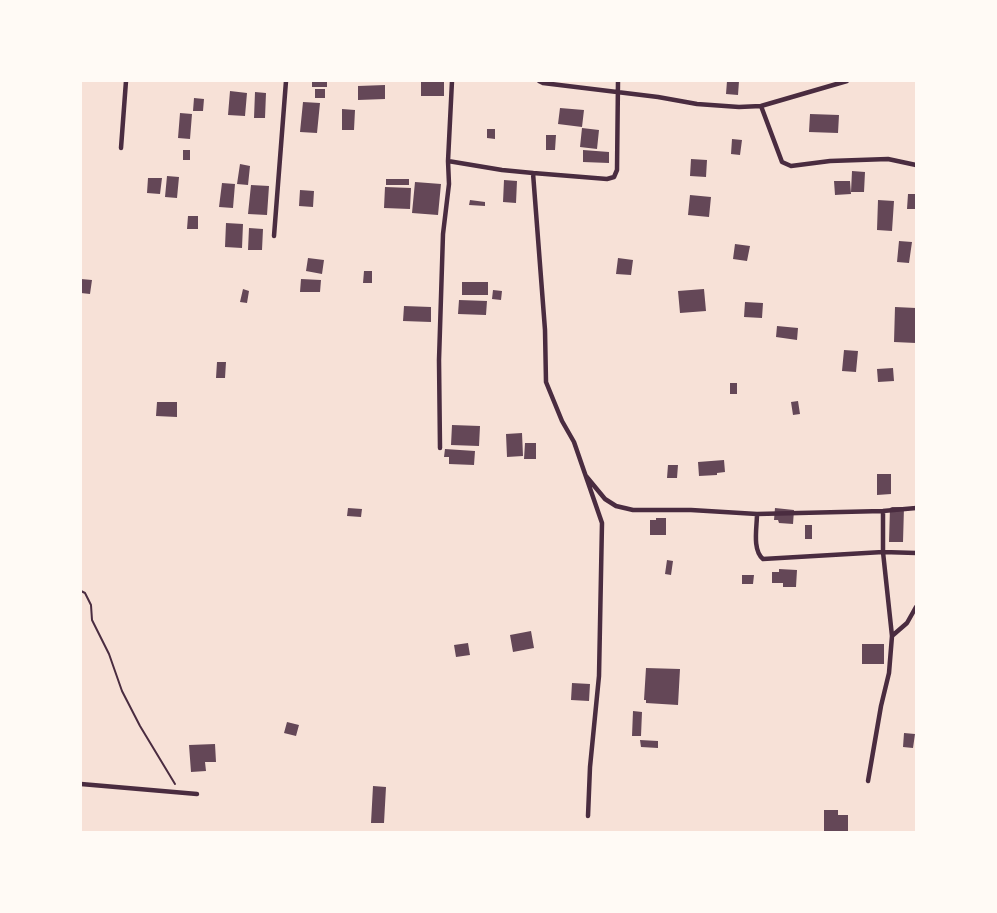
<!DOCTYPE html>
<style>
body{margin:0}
#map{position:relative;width:997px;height:913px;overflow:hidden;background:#f7e1d7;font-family:Raleway,sans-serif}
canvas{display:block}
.frame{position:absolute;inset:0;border:82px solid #fffaf5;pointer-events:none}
</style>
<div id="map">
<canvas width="997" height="913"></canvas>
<div class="frame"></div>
</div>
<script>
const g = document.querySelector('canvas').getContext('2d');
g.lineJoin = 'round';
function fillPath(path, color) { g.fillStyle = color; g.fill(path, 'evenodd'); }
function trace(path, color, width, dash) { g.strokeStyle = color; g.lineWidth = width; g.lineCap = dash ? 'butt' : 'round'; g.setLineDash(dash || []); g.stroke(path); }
fillPath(new Path2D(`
 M312,81H327V87H312Z
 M421,81H444V96H421Z
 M727,81H739L738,95L726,94Z
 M385,85V99L358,100V86Z
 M315,89H325V98H315Z
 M230,91L247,93L245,116L228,115Z
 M255,92L266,93L265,118H254Z
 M194,98L204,99L203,111H193Z
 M303,102L320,103L317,133L300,132Z
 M560,108L584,110L582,127L558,124Z
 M342,109L355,110L354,130H342Z
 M180,113L192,114L190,139L178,138Z
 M810,114L839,115L838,133L809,132Z
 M582,128L599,130L597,149L580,147Z
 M487,129H495V139L487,138Z
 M546,135H556L555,150H546Z
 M732,139L742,140L740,155L731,154Z
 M183,150H190V160H183Z
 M583,150L609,152V163L583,162Z
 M691,159L707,160L706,177L690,176Z
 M240,164L250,166L248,185L237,184Z
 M852,171L865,172L864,192H851Z
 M167,176L179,177L177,198L165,197Z
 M148,178H162L160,194L147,193Z
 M386,179H409V185H386Z
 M504,180L517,181L516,203L503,202Z
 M834,181H850L851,194L835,195Z
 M415,182L441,184L438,215L412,213Z
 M222,183L235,184L233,208L219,207Z
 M251,185L269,186L267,215L248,214Z
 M385,187L411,188L410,209L384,208Z
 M300,190L314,191L313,207L299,206Z
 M908,194H916V209H907Z
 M690,195L711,197L709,217L688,215Z
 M470,200L485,202V206L469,205Z
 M878,200L894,201L892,231L877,230Z
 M188,216H198V229H187Z
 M226,223L243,224L242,248L225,247Z
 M249,228L263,229L262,250H248Z
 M899,241L912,242L909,263L897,262Z
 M735,244L750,246L747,261L733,259Z
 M308,258L324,260L322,274L306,271Z
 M618,258L633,260L631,275L616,274Z
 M364,271H372V283H363Z
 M81,279L92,280L90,294L81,293Z
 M301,279L321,280L320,292H300Z
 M462,282H488V295H462Z
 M243,289L249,291L247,303L240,302Z
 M704,289L706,311L680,313L678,291Z
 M493,290L502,291L501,300L492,299Z
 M459,300L487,301L486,315L458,314Z
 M745,302L763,303L762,318L744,317Z
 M404,306L431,307V322L403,321Z
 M895,307L916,308V343L894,342Z
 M777,326L798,328L797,340L776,337Z
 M844,350L858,351L856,372L842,371Z
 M217,362H226L225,378H216Z
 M893,368L894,381L878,382L877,369Z
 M730,383H737V394H730Z
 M798,401L800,414L793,415L791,402Z
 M157,402H177V417L156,416Z
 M452,425L480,426L479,446L451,445Z
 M522,433L523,456L507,457L506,434Z
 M525,443H536V459H524Z
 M445,449L475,451L474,465L449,464V457H444Z
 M724,460L725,472L717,473V475L699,476L698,462Z
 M668,465H678L677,478H667Z
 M877,474H891V494L877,495Z
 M892,507H904L903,542H889L890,508Z
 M348,508L362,509L361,517L347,516Z
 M775,508L794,510L793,524L779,523L778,520H774Z
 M656,518H666V535H650V520H656Z
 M805,525H812V539H805Z
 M667,560L673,561L671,575L665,574Z
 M779,569L797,570L796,587H783V583H772V572H779Z
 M742,575H754L753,584H742Z
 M531,631L534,648L513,652L510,635Z
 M468,643L470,655L456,657L454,645Z
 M862,644H884V664H862Z
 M646,668L680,669L678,705L646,703V700H644Z
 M572,683L590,684L589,701L571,700Z
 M633,711L642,712L641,736H632Z
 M287,722L299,725L296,736L284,733Z
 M904,733L915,734L913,748L903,747Z
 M640,740L658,741V748L641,747Z
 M215,744L216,762H205L206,771L191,772L189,745Z
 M373,786L386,787L384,823H371Z
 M824,810H838V815H848V831H824Z`), '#644757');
trace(new Path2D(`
 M81,591L85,593L91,605L92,620L109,654L122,691L140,726L175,784`), '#4a2c40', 2);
trace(new Path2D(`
 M539,81L543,83L658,97L697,104L739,107L761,106L847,81
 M761,106L782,162L791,166L830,161L888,159L916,165
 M121,148L126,81
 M448,161L502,170L533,173L545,330L546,382L562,421L574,442L602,523L599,676L590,767L588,816
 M533,173L607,179L614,177L617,170L618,81
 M274,236L286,81
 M440,448L439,360L443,234L449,184L448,161L452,81
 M586,476L605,499L616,506L633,510H691L757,514L883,511L916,508
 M883,511V552L892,636
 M757,514C757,527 752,550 763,559L883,552L916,553
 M868,781L881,706L889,673L892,636L907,623L916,607
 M81,784L197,794`), '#4a2c40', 4.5);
</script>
